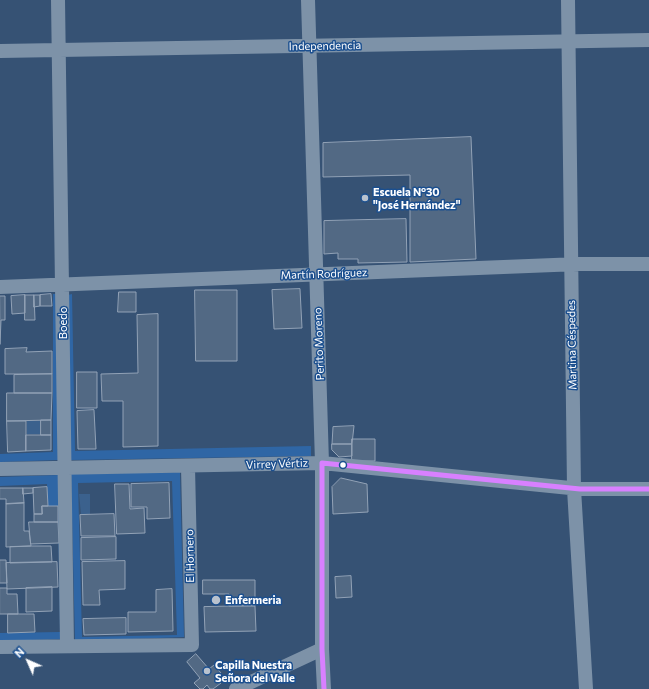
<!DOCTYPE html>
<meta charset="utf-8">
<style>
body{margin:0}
#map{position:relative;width:649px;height:689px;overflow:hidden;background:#365274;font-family:Commissioner,sans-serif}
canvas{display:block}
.north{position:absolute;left:8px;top:641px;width:40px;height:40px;-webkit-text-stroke:3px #1b4f8f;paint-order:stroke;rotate:315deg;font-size:11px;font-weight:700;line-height:16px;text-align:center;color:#fff}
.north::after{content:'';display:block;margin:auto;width:14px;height:18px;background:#fff;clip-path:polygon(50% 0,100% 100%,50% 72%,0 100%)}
</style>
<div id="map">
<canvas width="649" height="689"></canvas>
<div class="north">N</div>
</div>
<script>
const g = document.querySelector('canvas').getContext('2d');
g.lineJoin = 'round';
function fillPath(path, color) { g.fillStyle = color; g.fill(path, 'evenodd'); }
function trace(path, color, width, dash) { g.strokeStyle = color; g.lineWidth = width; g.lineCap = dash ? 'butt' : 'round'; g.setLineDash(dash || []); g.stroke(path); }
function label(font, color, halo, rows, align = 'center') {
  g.font = font + ' Commissioner,sans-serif'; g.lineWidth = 3; g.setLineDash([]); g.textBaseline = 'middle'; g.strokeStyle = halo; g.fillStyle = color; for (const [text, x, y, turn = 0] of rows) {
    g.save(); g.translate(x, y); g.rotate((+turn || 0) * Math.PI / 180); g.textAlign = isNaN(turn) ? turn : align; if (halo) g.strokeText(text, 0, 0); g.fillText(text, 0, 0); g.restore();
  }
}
fillPath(new Path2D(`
 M53,294H56L58,460L0,462V454L53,452Z
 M72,294L75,451L311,446V456L70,460L68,295Z
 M180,472L184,637L75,641L71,474ZM172,481L177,635L82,637L78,483Z
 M59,475L63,639L0,641V633L60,632L58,506H48L47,484L0,486V477Z`), '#2f66a5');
fillPath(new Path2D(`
 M27,421H40V434H27Z
 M79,494H90V514H81Z`), '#3b618d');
const building = new Path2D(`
 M471,137L476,259L410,262V175L323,177V143Z
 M406,219L407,262L358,263V259H338V253L324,254V221Z
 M300,289L302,328L274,329L272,290Z
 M195,290H237V361H196Z
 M119,292H136V312H118Z
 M51,294L52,306H40V295Z
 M25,295H34L35,320H25Z
 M25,295V313L12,314L11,296Z
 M34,295H40V306L34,307Z
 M0,296H5V320H1L0,344Z
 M158,314V446L123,447V401H102L101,374L138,373L137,315Z
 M27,348L26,352L52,351V374H5V349Z
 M77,372H97V408H77Z
 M52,374V393H14V375Z
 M7,393H52L51,420L7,421Z
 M94,410L96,449H78L77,411Z
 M41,420H51V435H41Z
 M7,421H26V451L8,452Z
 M354,426L352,444H332L333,427Z
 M26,435H51V450L26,451Z
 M352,439H375V461H352Z
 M332,444H352V456L339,457L332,450Z
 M341,478L367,484L368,512L333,514L332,487Z
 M169,483L170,518L147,519V507H131V484Z
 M115,484H129L130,509L144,508L145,533L117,534Z
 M47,487L48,506H42V514H34L33,488Z
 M0,488H23L24,503L6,504V499H0Z
 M23,488H33V493L23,494Z
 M24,503V531H29L31,546L6,547V504Z
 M42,506H58V522H34V514H42Z
 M114,514L115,536H81L80,515Z
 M29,522H58L59,543L31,544Z
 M116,537V559L81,560V538Z
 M31,546H51L52,562L10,563V547Z
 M0,560H6L7,583H0Z
 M125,561V589L99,590L100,605H83L82,562Z
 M57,562L58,587L7,589L6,563Z
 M351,576L352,597L336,598L335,577Z
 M203,580H255V606H229V594H203Z
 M52,587V611L26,612V588Z
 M0,588H7V594H17L18,614H0Z
 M172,589L173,631L128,632V612H156V590Z
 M255,606L256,631L205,632L204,607Z
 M8,614H34L35,632L8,633Z
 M126,618V634L84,635L83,619Z
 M196,654L209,669L214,665L221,673L216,678L221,683L213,689H210L207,685L203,689H200L194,683L200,678L187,662Z`);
fillPath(building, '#526984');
trace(building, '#92a2b6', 1);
trace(new Path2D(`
 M58,0L67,645
 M308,0L322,463V649L324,689
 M568,0L574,489L586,689
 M0,51L649,40
 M0,287L579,264H649
 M0,469L322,463L580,489H649
 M0,647L192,645L188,467
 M236,689L322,649`), '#7d92a8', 14);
trace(new Path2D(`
 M324,689L322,649V463L580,489H649`), '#d880ff', 5);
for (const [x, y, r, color] of [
 [365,198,4,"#b9c2ce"],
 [343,465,3.5,"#fff"],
 [216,600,5,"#b9c2ce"],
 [207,671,4,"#b9c2ce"]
]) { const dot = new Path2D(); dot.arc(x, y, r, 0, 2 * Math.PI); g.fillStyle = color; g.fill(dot); trace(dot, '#1b4f8f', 1.5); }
label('11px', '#fff', '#1b4f8f', [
 ["Independencia",325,46,-1],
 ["Martín Rodríguez",324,274,-2],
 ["Boedo",63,323,-90],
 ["Perito Moreno",319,344,-92],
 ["Martina Céspedes",572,345,-91],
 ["Virrey Vértiz",277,464,-2],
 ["El Hornero",190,556,-91]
]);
label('bold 11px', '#fff', '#1b4f8f', [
 ["Escuela Nº30",373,192],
 ["\"José Hernández\"",373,205],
 ["Enfermeria",225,600],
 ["Capilla Nuestra",215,665],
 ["Señora del Valle",215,678]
], 'left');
</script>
